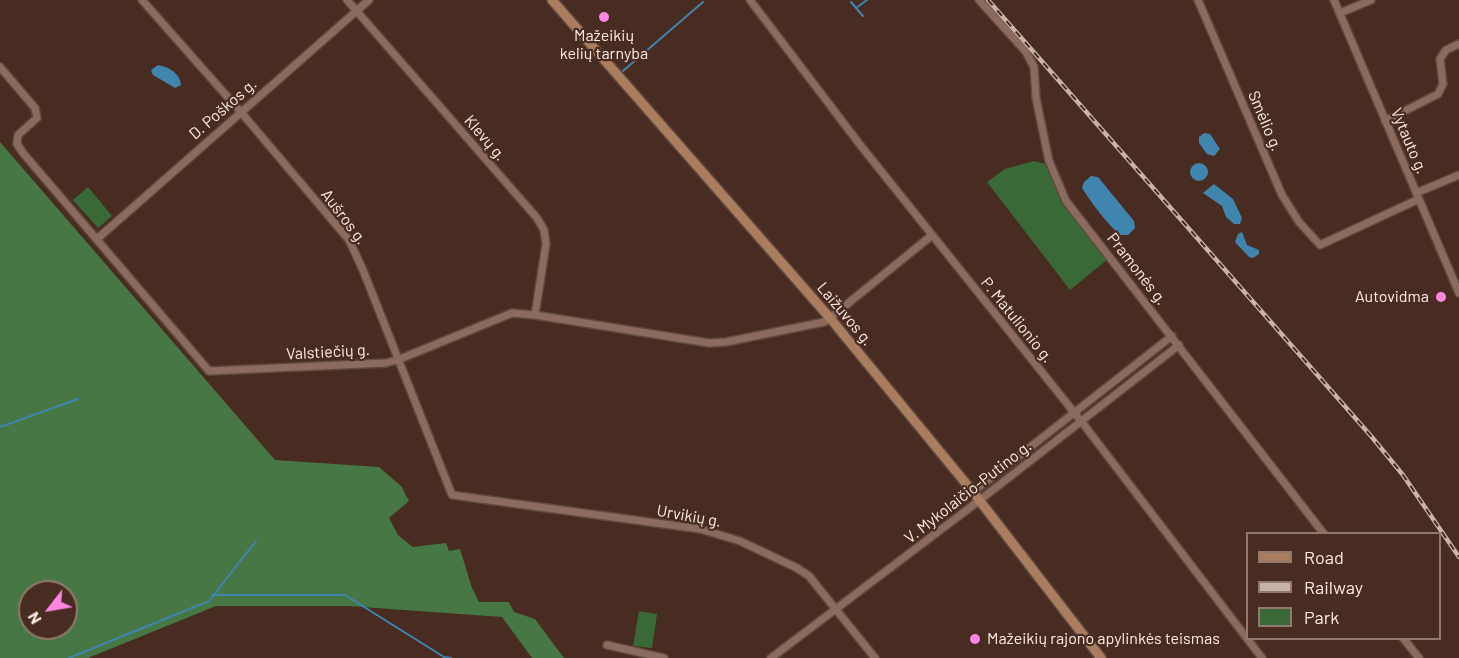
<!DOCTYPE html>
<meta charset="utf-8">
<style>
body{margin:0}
#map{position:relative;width:1459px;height:658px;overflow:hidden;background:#482c21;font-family:Barlow,sans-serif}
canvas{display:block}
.legend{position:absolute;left:1246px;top:532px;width:195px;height:108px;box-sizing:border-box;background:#482c21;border:2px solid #91796f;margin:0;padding:8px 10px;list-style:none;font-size:18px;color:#feece4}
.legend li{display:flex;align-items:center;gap:12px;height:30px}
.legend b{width:30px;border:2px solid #91796f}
.north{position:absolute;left:18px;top:580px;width:60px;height:60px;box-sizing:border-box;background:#482c21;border:2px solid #91796f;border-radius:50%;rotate:239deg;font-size:16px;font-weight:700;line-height:24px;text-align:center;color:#feece4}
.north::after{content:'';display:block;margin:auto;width:21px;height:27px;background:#fd86e1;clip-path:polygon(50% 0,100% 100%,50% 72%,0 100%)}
</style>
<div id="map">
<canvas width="1459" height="658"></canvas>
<ul class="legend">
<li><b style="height:8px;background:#aa7d5e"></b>Road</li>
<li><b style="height:8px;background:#c8b3aa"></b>Railway</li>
<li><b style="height:16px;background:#386937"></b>Park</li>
</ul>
<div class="north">N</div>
</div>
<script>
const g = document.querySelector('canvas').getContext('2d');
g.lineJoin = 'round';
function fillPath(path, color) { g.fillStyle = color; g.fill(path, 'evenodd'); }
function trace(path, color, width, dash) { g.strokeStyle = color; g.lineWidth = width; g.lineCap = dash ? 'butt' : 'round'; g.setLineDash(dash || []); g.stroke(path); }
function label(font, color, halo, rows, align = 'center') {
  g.font = font + ' Barlow,sans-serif'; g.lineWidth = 4.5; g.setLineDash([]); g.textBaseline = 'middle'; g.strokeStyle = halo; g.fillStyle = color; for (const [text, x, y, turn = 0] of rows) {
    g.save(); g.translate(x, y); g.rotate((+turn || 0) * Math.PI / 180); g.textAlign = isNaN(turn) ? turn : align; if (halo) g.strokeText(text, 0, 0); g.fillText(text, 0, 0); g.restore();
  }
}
fillPath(new Path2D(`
 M1034,161L1045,164L1065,203L1108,259L1070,290L987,182L1005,169Z
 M88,187L112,216L98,228L73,200Z
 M639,611L657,614L652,648L633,646Z`), '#386937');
fillPath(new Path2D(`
 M0,142L275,460L379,467L401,486L409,501L389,518L398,535L413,547L446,543L449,551L460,549L472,588L479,602H509L514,612L535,619L564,658H532L502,617L348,606H216L88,658H0ZM30,592H66V628H30Z`), '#467745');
fillPath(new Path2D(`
 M158,65C169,67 180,73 181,85L175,88L153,75L151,70Z
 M1204,133L1210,134L1220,149L1214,156L1207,154L1199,143V137Z
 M1190 172a9 9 0 1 1 18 0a9 9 0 1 1-18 0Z
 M1091,176L1098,177L1134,221L1135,228L1128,235H1120C1106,222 1092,204 1082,188L1084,182Z
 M1214,184L1233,199L1242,218L1240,224H1234L1226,217L1222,206L1203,193Z
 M1242,232L1247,245L1259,250V254L1253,258L1249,257L1235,242L1238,234Z`), '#4085ae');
trace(new Path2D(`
 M851,2L856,8
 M863,16L856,8L867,0
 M623,71L703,2
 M0,427L78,399
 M213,595H345L444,657L451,658
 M69,658L209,601L256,541`), '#4085ae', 2);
const minor = new Path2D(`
 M142,0L240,111L349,240L363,270L452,495L700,529L740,541L797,568L809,576L875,658
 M347,0L537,218L544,230L546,244L535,315
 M750,0L861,146L1081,421L1262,658
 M979,0L1026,52L1034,67L1036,98L1049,161L1066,201L1324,534
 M1198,0L1282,195L1299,222L1320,245L1419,199
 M1334,0L1459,293
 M1340,13L1371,0
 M0,67L35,108L37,118L18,135L17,144L23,153L209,371L386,363L400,359L512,313L535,315L709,343L726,342L824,322L830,318L931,236
 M1385,121L1438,94L1443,84L1440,59L1446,50L1459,44
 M1416,193L1459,175
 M97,239L369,0
 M973,492L1172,336
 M1403,638L1419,658
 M607,645L664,658
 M771,658L980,500L1179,345`);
const secondary = new Path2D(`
 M552,0L830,318L973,492L1101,658`);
trace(minor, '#5f483e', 10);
trace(secondary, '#5f483e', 12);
trace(minor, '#8b6b5e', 7);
trace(secondary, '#aa7d5e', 9);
const rail = new Path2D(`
 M988,0L1371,436L1403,475L1459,557`);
trace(rail, '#c8b3aa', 4.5);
trace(rail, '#482c21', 2, [7]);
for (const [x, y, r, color] of [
 [604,17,6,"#fd86e1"],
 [1441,297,6,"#fd86e1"],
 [975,639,6,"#fd86e1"]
]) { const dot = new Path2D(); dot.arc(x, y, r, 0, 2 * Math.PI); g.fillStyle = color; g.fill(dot); trace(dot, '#482c21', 2); }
label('16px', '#feece4', '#482c21', [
 ["Mažeikių",604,36],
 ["kelių tarnyba",604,54],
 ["Autovidma",1429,297,"right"],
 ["Mažeikių rajono apylinkės teismas",987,639,"left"]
]);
label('16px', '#feece4', '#482c21', [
 ["D. Poškos g.",223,109,-41],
 ["Smėlio g.",1265,121,67],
 ["Klevų g.",485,138,49],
 ["Vytauto g.",1409,141,67],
 ["Aušros g.",344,217,53],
 ["Pramonės g.",1137,269,52],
 ["Laižuvos g.",845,314,50],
 ["P. Matulionio g.",1017,320,51],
 ["Valstiečių g.",328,352,-3],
 ["V. Mykolaičio-Putino g.",968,492,-38],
 ["Urvikių g.",689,516,10]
]);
</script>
